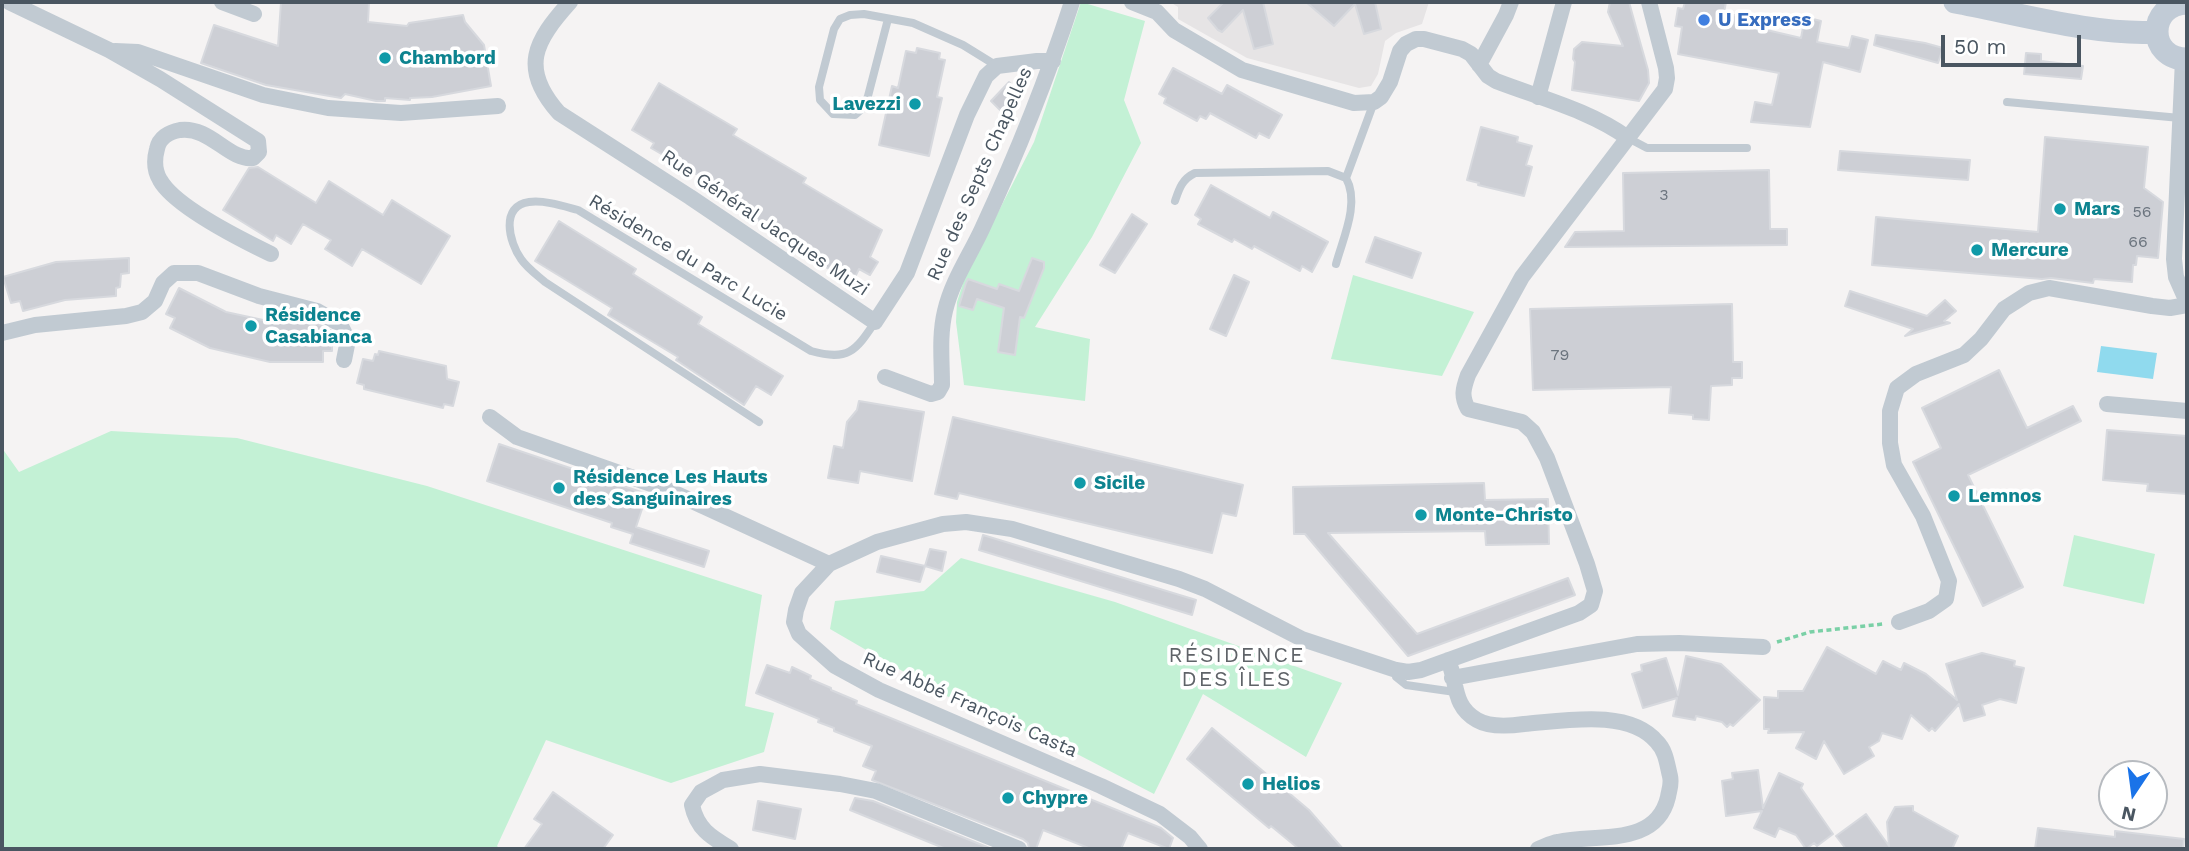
<!DOCTYPE html>
<meta charset="utf-8">
<style>
body{margin:0}
#map{position:relative;width:2189px;height:851px;overflow:hidden;background:#f5f3f3;font-family:"Work Sans",sans-serif}
canvas{display:block}
.frame{position:absolute;inset:0;border:4px solid #4a5661;pointer-events:none}
.north{position:absolute;left:2098px;top:760px;width:70px;height:70px;box-sizing:border-box;background:#fff;border:2px solid #b7bbc0;border-radius:50%;rotate:193deg;font-size:19px;font-weight:700;line-height:28px;text-align:center;color:#4a5661}
.north::after{content:'';display:block;margin:auto;width:24px;height:32px;background:#1a73e8;clip-path:polygon(50% 0,100% 100%,50% 72%,0 100%)}
.scale{position:absolute;left:1941px;top:35px;width:140px;height:32px;box-sizing:border-box;border:4px solid #4a5661;border-top:0;padding-left:9px;font-size:21px;line-height:24px;white-space:nowrap;color:#4a5661;-webkit-text-stroke:5px #fff;paint-order:stroke}
</style>
<div id="map">
<canvas width="2189" height="851"></canvas>
<div class="frame"></div>
<div class="north">N</div>
<div class="scale">50 m</div>
</div>
<script>
const g = document.querySelector('canvas').getContext('2d');
g.lineJoin = 'round';
function fillPath(path, color) { g.fillStyle = color; g.fill(path, 'evenodd'); }
function trace(path, color, width, dash) { g.strokeStyle = color; g.lineWidth = width; g.lineCap = dash ? 'butt' : 'round'; g.setLineDash(dash || []); g.stroke(path); }
function label(font, color, halo, rows, align = 'center') {
  g.font = font + ' "Work Sans",sans-serif'; g.lineWidth = 7; g.setLineDash([]); g.textBaseline = 'middle'; g.strokeStyle = halo; g.fillStyle = color; for (const [text, x, y, turn = 0] of rows) {
    g.save(); g.translate(x, y); g.rotate((+turn || 0) * Math.PI / 180); g.textAlign = isNaN(turn) ? turn : align; if (halo) g.strokeText(text, 0, 0); g.fillText(text, 0, 0); g.restore();
  }
}
fillPath(new Path2D(`
 M1170,2H1429L1422,24L1396,33L1385,41L1378,74L1371,86L1359,88L1247,58L1178,19V7Z`), '#e6e4e5');
fillPath(new Path2D(`
 M1081,2L1145,21L1124,100L1141,143L1092,237L1035,327L1090,339L1085,401L964,385L956,322L957,302L965,277L1034,142Z
 M1353,275L1474,312L1442,376L1331,359Z
 M111,431L237,438L427,486L762,595L745,706L774,713L764,752L671,783L546,740L497,846L500,849H2V448L19,472Z
 M2074,535L2155,554L2144,604L2063,586Z
 M961,558L1115,602L1342,683L1306,757L1203,694L1154,794L1079,755L942,694L830,629L835,601L924,591Z`), '#c3f1d5');
fillPath(new Path2D(`
 M2101,346L2157,353L2153,379L2097,372Z`), '#90daee');
const building = new Path2D(`
 M281,2H369L368,22L407,26L409,23L463,15L465,22L484,45L491,86L432,97L410,98V100L385,98V101H376L345,94L341,98L266,85L201,63L214,25L278,46Z
 M1224,2H1263L1273,44L1254,49L1243,10L1222,32L1218,30L1208,18Z
 M1306,2H1375L1381,29L1364,34L1355,4L1334,26Z
 M1610,2H1629L1637,31L1648,70L1649,83L1639,101L1572,90L1575,62L1573,59L1574,49L1582,42L1623,46L1608,12Z
 M1685,2H1726L1724,13L1759,20L1758,28L1801,38L1805,17L1821,21L1817,42L1849,48L1852,36L1868,40L1860,72L1823,62L1810,127L1751,122L1755,102L1772,105L1779,73L1678,54L1682,27L1675,26L1678,8L1683,9Z
 M1876,35L1925,43L1943,48L1938,63L1874,45Z
 M917,48L940,53L939,59L945,60L937,97L942,98L929,156L879,145L892,86L898,88L906,51L916,53Z
 M2026,53L2041,54V61L2083,66L2081,79L2024,74Z
 M1173,68L1222,94L1227,85L1282,115L1269,138L1259,133L1256,138L1210,113L1206,119L1200,116L1197,121L1164,103L1166,98L1159,94Z
 M1009,82L1020,94L1002,112L991,101Z
 M659,83L737,129L733,135L806,178L803,183L882,230L870,257L878,262L870,275L859,269L855,277L832,264L829,269L817,262L786,244L789,239L718,196L721,191L708,181L651,148L654,143L632,130Z
 M1481,127L1518,137L1517,142L1532,146L1526,165L1532,167L1524,196L1478,185L1479,183L1467,180Z
 M2045,137L2148,147L2144,188L2163,202L2158,258L2137,256L2136,265H2133L2132,282L2094,279L2093,283L2051,278L2042,279L1872,265L1876,217L2038,232Z
 M1840,151L1970,160L1968,180L1838,170Z
 M258,167L316,203L329,181L383,215L392,200L450,236L421,284L362,249L352,266L325,249L331,240L303,224L291,244L276,235L273,241L223,210L249,168Z
 M1769,170L1770,229H1787V245L1565,247L1575,232L1624,231L1623,173Z
 M1211,185L1270,218L1273,212L1328,242L1312,272L1302,266L1300,271L1254,246L1252,249L1234,239L1232,242L1198,224L1201,219L1195,215Z
 M1132,214L1147,224L1115,273L1100,265Z
 M559,221L636,269L633,274L702,317L698,324L783,376L771,395L756,386L744,405L676,360L678,357L608,315L612,308L535,261Z
 M1375,237L1421,253L1412,278L1366,262Z
 M129,258V273L121,274L120,287L116,288V296L65,300L23,311L20,301L11,303L3,277L56,262Z
 M1032,258L1044,262V268L1024,318L1020,317L1015,355L998,352L1004,308L977,299L973,310L959,306L966,283L968,279L997,289L999,284L1019,291Z
 M1234,275L1249,282L1226,336L1210,329Z
 M179,288L226,312L277,323H316L332,331V351H323V362H270L210,348L170,328L175,318L166,314Z
 M1850,291L1927,316L1945,300L1956,311L1944,321L1950,323L1905,336L1913,329L1845,306Z
 M1732,304L1733,362H1742V378H1732V385L1711,386L1709,420L1693,419V415L1669,413L1671,387L1533,390L1530,309Z
 M379,351L446,366L447,379L459,382L453,406L444,404L443,408L364,389V385L357,383L363,359L373,361L375,354L378,355Z
 M1999,370L2027,428L2073,406L2081,421L1968,475L2023,587L1983,606L1913,462L1941,448L1922,408Z
 M859,401L924,412L912,481L860,471L858,483L828,478L834,446L843,448L847,422L857,410Z
 M953,417L1243,485L1236,516L1222,513L1212,553L959,493L957,499L935,494Z
 M2107,430L2187,436V494L2147,491L2148,484L2103,480Z
 M499,444L647,494L636,527L709,551L704,567L630,543L633,534L611,527L612,523L487,481Z
 M1484,483L1485,500L1548,499L1549,544L1486,545L1485,531L1328,533L1417,634L1568,578L1575,595L1408,656L1305,534H1294L1293,487Z
 M983,535L1196,600L1192,615L979,550Z
 M930,549L946,552L942,571L925,566Z
 M881,556L925,566L920,582L877,572Z
 M1827,647L1876,674L1883,661L1901,670L1904,663L1926,674L1957,700L1946,664L1982,653L2015,661L2014,666L2024,668L2016,703L2000,699L1982,705L1985,715L1964,721L1959,704L1935,731L1932,728L1929,731L1911,715L1902,739L1882,733L1879,741L1869,747L1874,756L1844,774L1824,741L1816,759L1796,748L1804,732L1768,733L1769,729H1764V697L1778,698V691H1803Z
 M1686,656L1721,664L1760,700L1733,726L1730,724L1727,727L1722,722L1696,716L1695,720L1673,716L1677,698L1643,708L1632,674L1642,671L1641,665L1666,658L1678,695Z
 M767,665L790,673L792,667L811,676L810,679L831,688V690L857,701L856,704L1161,828L1173,838L1169,849L1128,833L1121,849H1091L1043,830L1036,849H1029L1028,843L1023,839L872,780L876,771L863,766L872,746L834,731V728L818,722L819,719L756,693Z
 M1212,728L1309,810L1343,849H1299L1271,826L1269,828L1187,759Z
 M1758,770L1763,808L1779,773L1803,784L1801,788L1833,834L1817,846L1814,843L1806,849L1796,835L1779,828L1775,837L1754,828L1762,811L1726,816L1722,781L1733,779L1732,773Z
 M553,792L613,835L603,849H524L542,824L534,819Z
 M855,798L873,801L992,849H946L850,810Z
 M758,801L801,809L795,839L753,830Z
 M1913,806V811L1958,836L1952,849H1846L1836,836L1866,814L1889,846L1887,822L1895,807Z
 M2038,828L2115,837V831L2184,839L2183,849H2035Z`);
fillPath(building, '#cdcfd5');
trace(building, '#d7d9de', 2);
trace(new Path2D(`
 M1777,642L1810,632L1883,624`), '#7ad0a6', 3.5, [5, 3.5]);
trace(new Path2D(`
 M888,19L868,96L863,108L855,115L833,114L820,100L819,87L834,29L840,19L850,15L864,14L913,23L963,45L997,66
 M2007,102L2180,118
 M1628,138L1647,148H1747
 M1346,178L1374,102
 M1175,201C1179,189 1182,179 1195,173L1328,171L1346,178C1360,203 1343,238 1336,264
 M759,422L545,282C537,275 527,268 521,259C509,242 500,206 529,202C545,200 563,206 578,210L811,351C848,361 855,352 875,322
 M1396,670V677L1406,685L1455,692`), '#c1cad2', 8);
trace(new Path2D(`
 M9,2L109,50L160,79L258,141L259,152L253,158C229,161 210,126 180,130C169,132 159,138 157,149C154,160 154,170 160,180C175,207 242,240 271,254
 M222,2L254,14
 M570,2C535,41 519,68 559,113L690,197L875,322L907,273L967,115L986,76L997,66L1037,61H1053
 M1132,2L1157,12L1174,30L1242,70L1354,103L1374,102L1381,97L1390,82L1400,51L1406,44L1416,39H1424L1462,49L1471,54L1488,76L1496,81C1540,98 1589,110 1628,138
 M115,51L138,52L263,95L328,108L401,113L498,106
 M2183,59L2174,259L2176,277L2187,302
 M1479,65L1506,15L1511,2
 M1538,97L1564,2
 M2,333L35,325L126,316L142,312L155,301L163,283L174,273H198L259,296L317,311L340,324L348,340L344,360
 M885,377L931,394L938,392L942,385C942,360 939,336 945,311C952,281 969,257 982,229C1016,156 1047,79 1072,2
 M2107,404L2187,411
 M490,417L517,437L668,490L829,564
 M1899,622L1929,611L1946,599L1949,581L1923,516L1894,465L1890,443V411L1897,388L1916,374L1964,355L1981,339L2004,309L2029,293L2049,288L2152,306L2170,308L2187,305
 M1448,660C1458,683 1452,706 1477,720C1489,727 1510,726 1524,724C1563,721 1629,708 1657,742C1666,751 1667,764 1670,776C1672,784 1669,790 1668,797C1656,848 1595,833 1558,842C1551,843 1544,847 1538,849
 M1452,678L1637,644L1679,643L1763,647
 M731,849C711,837 697,829 692,805L701,792L723,780L760,774L840,784L876,791L1019,849
 M1200,849L1190,837L1160,814L1101,786L879,690L835,666L799,634L794,622L796,610L802,593L829,564L877,542L943,524L966,522L1012,529L1179,579L1205,589L1302,639L1396,670L1408,672L1421,670L1579,613L1591,605L1595,591L1587,564L1547,458L1533,432L1522,422L1468,409C1461,396 1463,389 1468,375L1522,277L1665,89L1667,78L1666,68L1649,2`), '#c1cad2', 16);
trace(new Path2D(`
 M1955,2C2015,13 2096,36 2157,32
 M2187,3C2147,4 2147,59 2187,59`), '#c1cbd6', 23);
for (const [x, y, r, color] of [
 [1704,20,7,"#3f7fe0"],
 [385,58,7,"#0f9aa8"],
 [915,104,7,"#0f9aa8"],
 [2060,209,7,"#0f9aa8"],
 [1977,250,7,"#0f9aa8"],
 [251,326,7,"#0f9aa8"],
 [1080,483,7,"#0f9aa8"],
 [559,488,7,"#0f9aa8"],
 [1954,496,7,"#0f9aa8"],
 [1421,515,7,"#0f9aa8"],
 [1248,784,7,"#0f9aa8"],
 [1008,798,7,"#0f9aa8"]
]) { const dot = new Path2D(); dot.arc(x, y, r, 0, 2 * Math.PI); g.fillStyle = color; g.fill(dot); trace(dot, '#fff', 2.5); }
label('16px', '#6b747e', null, [
 ["3",1664,195],
 ["56",2142,212],
 ["66",2138,242],
 ["79",1560,355]
]);
label('bold 19px', '#366cbe', '#fff', [
 ["U Express",1718,20]
], 'left');
label('bold 19px', '#0d838f', '#fff', [
 ["Chambord",399,58],
 ["Lavezzi",901,104,"right"],
 ["Mars",2074,209],
 ["Mercure",1991,250],
 ["Résidence",265,315],
 ["Casabianca",265,337],
 ["Résidence Les Hauts",573,477],
 ["des Sanguinaires",573,499],
 ["Sicile",1094,483],
 ["Lemnos",1968,496],
 ["Monte-Christo",1435,515],
 ["Helios",1262,784],
 ["Chypre",1022,798]
], 'left');
label('19px', '#4a5661', '#fff', [
 ["Rue des Septs Chapelles",980,174,-66],
 ["Rue Général Jacques Muzi",765,223,34],
 ["Résidence du Parc Lucie",688,258,31],
 ["Rue Abbé François Casta",970,705,24]
]);
g.letterSpacing = '2px';
label('21px', '#5f6368', '#fff', [
 ["RÉSIDENCE",1237,656],
 ["DES ÎLES",1237,680]
]);
g.letterSpacing = '0px';
</script>
